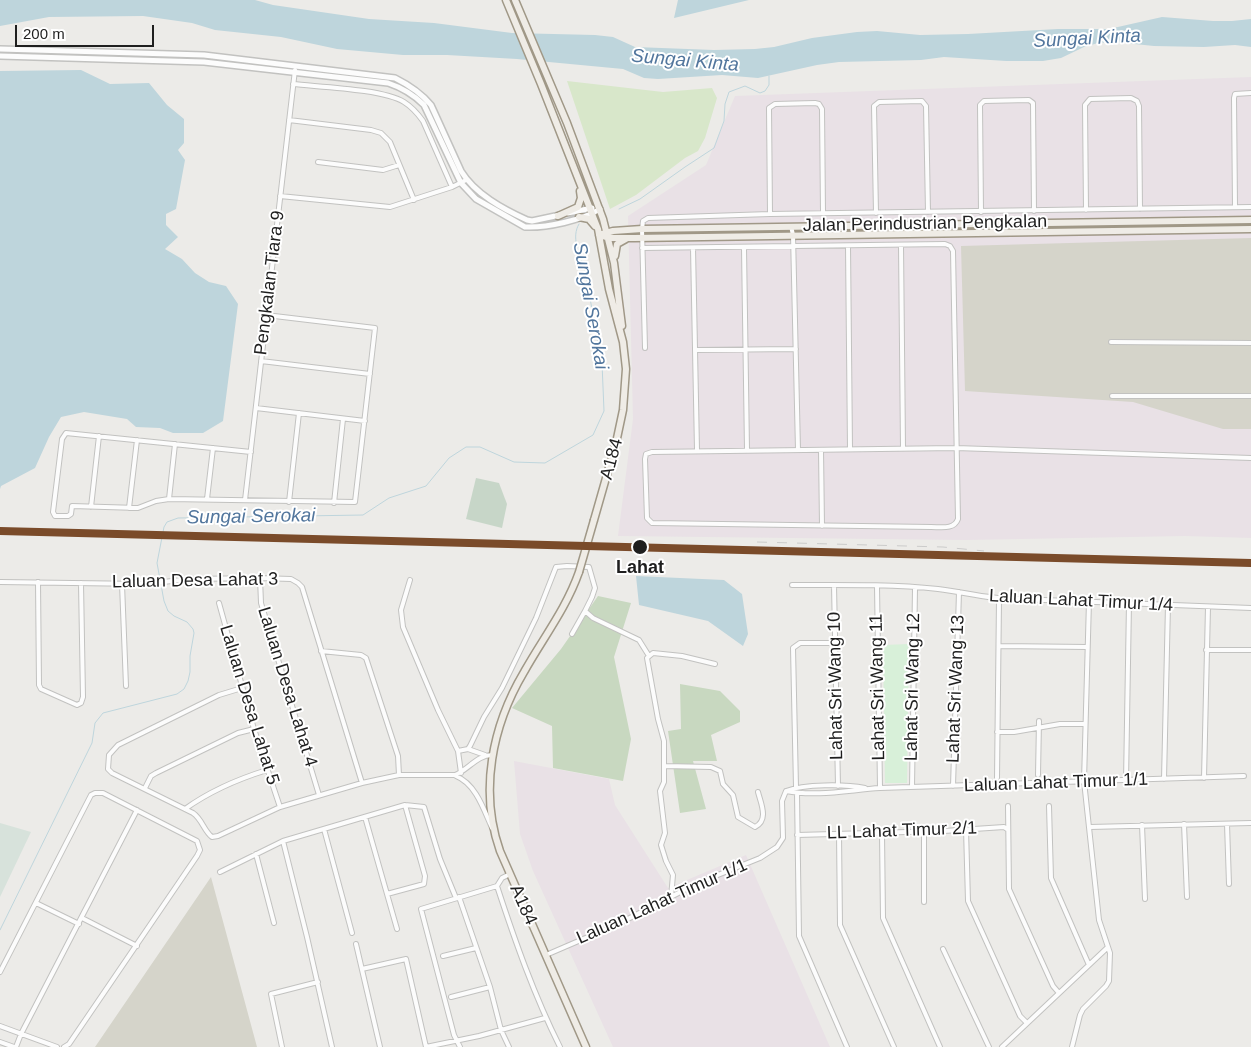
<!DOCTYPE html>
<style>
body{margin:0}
#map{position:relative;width:1251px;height:1047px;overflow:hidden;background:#ecebe8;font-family:Arial,sans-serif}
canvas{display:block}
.scale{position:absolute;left:15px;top:25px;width:139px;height:22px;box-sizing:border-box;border:2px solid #1f1f1f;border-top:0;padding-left:6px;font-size:15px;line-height:18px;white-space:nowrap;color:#1f1f1f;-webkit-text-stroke:4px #fff;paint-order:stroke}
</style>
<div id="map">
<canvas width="1251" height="1047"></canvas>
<div class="scale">200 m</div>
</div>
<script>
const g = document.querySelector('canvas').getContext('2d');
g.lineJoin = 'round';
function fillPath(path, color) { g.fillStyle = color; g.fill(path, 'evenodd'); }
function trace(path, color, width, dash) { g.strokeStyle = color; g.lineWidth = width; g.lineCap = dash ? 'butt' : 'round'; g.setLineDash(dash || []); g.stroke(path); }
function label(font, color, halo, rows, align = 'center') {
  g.font = font + ' Arial,sans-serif'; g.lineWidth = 4; g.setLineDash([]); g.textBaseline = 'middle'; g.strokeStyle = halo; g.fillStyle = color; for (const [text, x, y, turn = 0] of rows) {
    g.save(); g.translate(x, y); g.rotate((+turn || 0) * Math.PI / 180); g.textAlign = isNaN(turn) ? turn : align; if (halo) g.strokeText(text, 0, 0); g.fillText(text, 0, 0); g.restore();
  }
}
fillPath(new Path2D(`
 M1251,77V538L1185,536L966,540L618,536L633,419L628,216L706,165L735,96Z
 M514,761L609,779L615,805L668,888L746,855L830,1047H613L533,871L520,834Z`), '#e9e1e6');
fillPath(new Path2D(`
 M1251,238V429H1223L1133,402L965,391L961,246Z
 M211,877L257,1047H95Z`), '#d5d4ca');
fillPath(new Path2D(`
 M567,81L663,92L712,88L717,98L705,138L698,151L685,158L636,195L610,209Z`), '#d8e7ca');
fillPath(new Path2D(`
 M598,596L631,603L614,657L631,739L623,781L553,768L552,726L512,708L561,649Z
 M680,684L720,691L740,711V722L711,735L717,761H693L706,809L680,813L668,731L681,729Z`), '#c8d8c0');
fillPath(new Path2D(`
 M0,823L31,832L0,897Z`), '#d7e2db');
fillPath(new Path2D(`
 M476,478L499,483L507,504L502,528L466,519Z`), '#c7d6c8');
fillPath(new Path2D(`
 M909,644L907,783H885L883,645Z`), '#d8f0d9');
fillPath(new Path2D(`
 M0,0H255L273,5L369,19L434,23L512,33L595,35L613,37L635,47L714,50L755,49L774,47L812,38L857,32L877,31L920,35L968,34L1058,29H1109L1162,17L1213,21H1232L1251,19V47L1235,45L1204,47L1154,46L1115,42L1098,43L1084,47L1061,58L1043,61H1006L944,57L921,60L839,62L817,65L758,78L722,75L658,79L644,78L623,69L517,59L447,55H403L337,49L281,37L215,30L192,23L143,16L49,17L0,26Z
 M678,0H749L674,18Z
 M81,70L110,84L149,83L167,105L184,119V143L178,150L185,160L176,209L166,214V225L178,237L165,249L182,259L195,273L209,282L226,286L238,304L223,421L203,433H173L160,428L136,427L127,419L84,412L61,417L49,437L35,468L1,486L0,489V71Z
 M636,576L724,580L742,594L748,634L743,646L708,621L639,605Z`), '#bed5dc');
trace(new Path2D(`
 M619,209L640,199L685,167L714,148L724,121L725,104L729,92L745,86L760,93L765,91L769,85V76
 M0,930L92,743L95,723L103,713L177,694L184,689L188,681L190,672V656L194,633L193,629L187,622L174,616L168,611L164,601L157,563L164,527L167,522L178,518L363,515L389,498L426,486L449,458L466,447H480L514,462L545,463L593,435L604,411L602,363L584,266C579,254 571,237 579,224`), '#bed5dc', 1);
const minor = new Path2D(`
 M293,84C320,87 383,89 404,102C412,107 418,114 423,121L452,187
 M289,120L371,130L381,133L390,142L414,200
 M318,162L383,170L399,165
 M280,196L390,207L452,187L466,180
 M1235,207L1234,98L1235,94L1251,93
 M1086,210L1085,105L1090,99L1131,98L1137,101L1139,106L1140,209
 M981,212L980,105L984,101L1029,100L1033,103L1034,211
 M876,213L874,106L879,102L922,101L926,106L928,212
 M770,214L769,108L775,104L815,103L819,104L822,109L823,213
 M791,226L793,235L798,450
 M901,245L903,448
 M848,246L850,449
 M642,248L945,244L950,246L953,251L958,519C954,530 941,527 931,527L652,523L647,518L645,459L646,454L652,452L956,448L1251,458
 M693,248L697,450
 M744,248L747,450
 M1111,342L1251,343
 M645,348L642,229L643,221L648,218L770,214L1251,207
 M695,350L796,349
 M261,361L370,374
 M1112,396H1251
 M256,408L365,421
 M821,450L822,526
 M251,452L66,433L62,439L53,512L55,516H68L71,514L72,506L138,508L156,501L169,499L355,502L375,328L266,315
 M169,499L175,444
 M207,499L213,448
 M245,500L295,70
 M289,502L299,413
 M334,503L343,419
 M91,507L99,436
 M129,508L137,440
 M260,578L261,603L319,795
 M410,580L401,610L403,627L438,710L458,751
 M0,582L145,584L190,579L260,578L291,579L298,583L302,587L362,783
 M38,582L39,685L41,689L77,705L81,703L83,697L81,583
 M122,584L126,686
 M792,585C840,585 890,584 938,589C965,592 991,600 1018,599L1251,608
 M834,585L838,786
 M877,586L880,788
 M219,603L254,729L280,807
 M572,634L585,611
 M999,646L1087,647
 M1206,650H1251
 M321,651L361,655L366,658L398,756L399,775
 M242,688L219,695L118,745L109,755L108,769L112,773L193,813C202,819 204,831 212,837L218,836L280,807L362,783L399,775H455C468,770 477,755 492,755
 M997,732H1014L1060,724H1085
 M468,749L485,755
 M665,766L711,767L720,771L723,784L733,795L738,817L755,827C769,820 761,804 758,792
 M461,773L458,751L468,749L470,746L484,717L502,688L536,618L556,567L567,566L589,567L595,588L592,597L585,611L593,618L639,640L649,656
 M1038,775L1039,721
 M456,776C476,784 484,810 492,828
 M997,778L999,600
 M1204,778L1208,607
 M1164,779L1168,605
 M1126,781L1129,603
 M953,786L959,592
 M796,787L793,648L800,643H835
 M912,787L915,588
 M145,788L151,776L156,773L238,733L254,729
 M786,791C816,797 849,790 880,788L1244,776
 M797,793L799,936L847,1047
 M1008,806L1009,889L1053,986L1059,993
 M1049,806L1051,878L1089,965
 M185,809C210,791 238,779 267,770
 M365,817L397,929
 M1184,824L1187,897
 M1227,824L1229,884
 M1142,825L1145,899
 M1090,827L1251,823
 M324,829L352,933
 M966,829L968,901L1020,1016L1027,1023
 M882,833L883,918L940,1047
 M839,834L840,925L894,1047
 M797,835L944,831L1004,827L1007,829
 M283,841L307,937L332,1047
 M256,854L274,923
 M220,872L283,841L405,805L424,807L440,859L456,898
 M497,886C515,941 534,995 560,1047
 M387,894L424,884L425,876L405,805
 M459,897L490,987L501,1030L509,1047
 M671,897L673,875L666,861L661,845L665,833L660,791L664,782V741L658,719L647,658L653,653L682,656L715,664
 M924,902V831
 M36,903L79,924
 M82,918L137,946
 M356,944L380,1047
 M943,949L989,1047
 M546,955L618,924L698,883L760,858L777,847L783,838L782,801L786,791C804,784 845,784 865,788
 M443,956L476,948
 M362,969L406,959L426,1047
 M0,972L91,795L95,793H103L197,841L200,850L197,856L69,1044L64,1047
 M451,997L490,987
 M0,1026L57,1047
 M0,1042L14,1047
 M16,1047L21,1034L137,810
 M282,1047L271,994L318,982
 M426,1047L479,1036L545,1018
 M460,1047L454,1035L421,909L497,886L502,878L510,874
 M1002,1047L1107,948
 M1072,1047L1080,1015L1083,1009L1106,986L1109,981L1110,953L1099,920L1084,781L1089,601`);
const tertiary = new Path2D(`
 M0,49L204,55L395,78C409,85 421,93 431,105L461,171C475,194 503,209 527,220L532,221L560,215
 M0,56L204,62L388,83C403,88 413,94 424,105L461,183L476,199L525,227C546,228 583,220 600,209
 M568,213L592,208`);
const primary = new Path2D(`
 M506,0L541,84L598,229L609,289L623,342L626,369L623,410L616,443L594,520
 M515,0L567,123L603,219L614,263L622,326
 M558,216L578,207L581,198L580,191
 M579,217L589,219L595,226
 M599,235L613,231L642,229L1251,220
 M599,235L609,238H634L1251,229
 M615,256L617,244L626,239
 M579,572C566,609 543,638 524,672C492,726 479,791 500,851L586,1047`);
trace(minor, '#c2c2c0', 6);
trace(tertiary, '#c2c2c0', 8);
trace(primary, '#a09887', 9);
trace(minor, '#fcfcfc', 4);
trace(tertiary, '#fcfcfc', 5);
trace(primary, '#efece6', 6);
trace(new Path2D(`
 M757,542L943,547L984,551`), '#cbcbca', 1, [10, 10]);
const primaryBridge = new Path2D(`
 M579,572L594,520`);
trace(primaryBridge, '#a09887', 9, []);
trace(primaryBridge, '#efece6', 6);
trace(new Path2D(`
 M0,531L1251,563`), '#7a4b2a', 8);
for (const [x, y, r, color] of [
 [640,547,8,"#1f1f1f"]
]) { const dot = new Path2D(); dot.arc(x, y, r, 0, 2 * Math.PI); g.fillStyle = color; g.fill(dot); trace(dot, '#fff', 2); }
label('18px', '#1f1f1f', '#fff', [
 ["Jalan Perindustrian Pengkalan",925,224,-1],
 ["Pengkalan Tiara 9",270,283,-83],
 ["A184",612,459,-75],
 ["Laluan Desa Lahat 3",195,581,-1],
 ["Laluan Lahat Timur 1/4",1081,601,3],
 ["Lahat Sri Wang 10",836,686,-91],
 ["Laluan Desa Lahat 4",287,687,73],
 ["Lahat Sri Wang 11",878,687,-91],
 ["Lahat Sri Wang 12",913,687,-89],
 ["Lahat Sri Wang 13",956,689,-88],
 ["Laluan Desa Lahat 5",249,705,73],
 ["Laluan Lahat Timur 1/1",1056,783,-2],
 ["LL Lahat Timur 2/1",902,831,-2],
 ["Laluan Lahat Timur 1/1",662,902,-24],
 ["A184",523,905,66]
]);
label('bold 18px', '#1f1f1f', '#fff', [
 ["Lahat",640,568]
]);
label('italic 19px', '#52769d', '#fff', [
 ["Sungai Kinta",1087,39,-3],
 ["Sungai Kinta",685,61,5],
 ["Sungai Serokai",590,306,80],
 ["Sungai Serokai",251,517,-1]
]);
</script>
